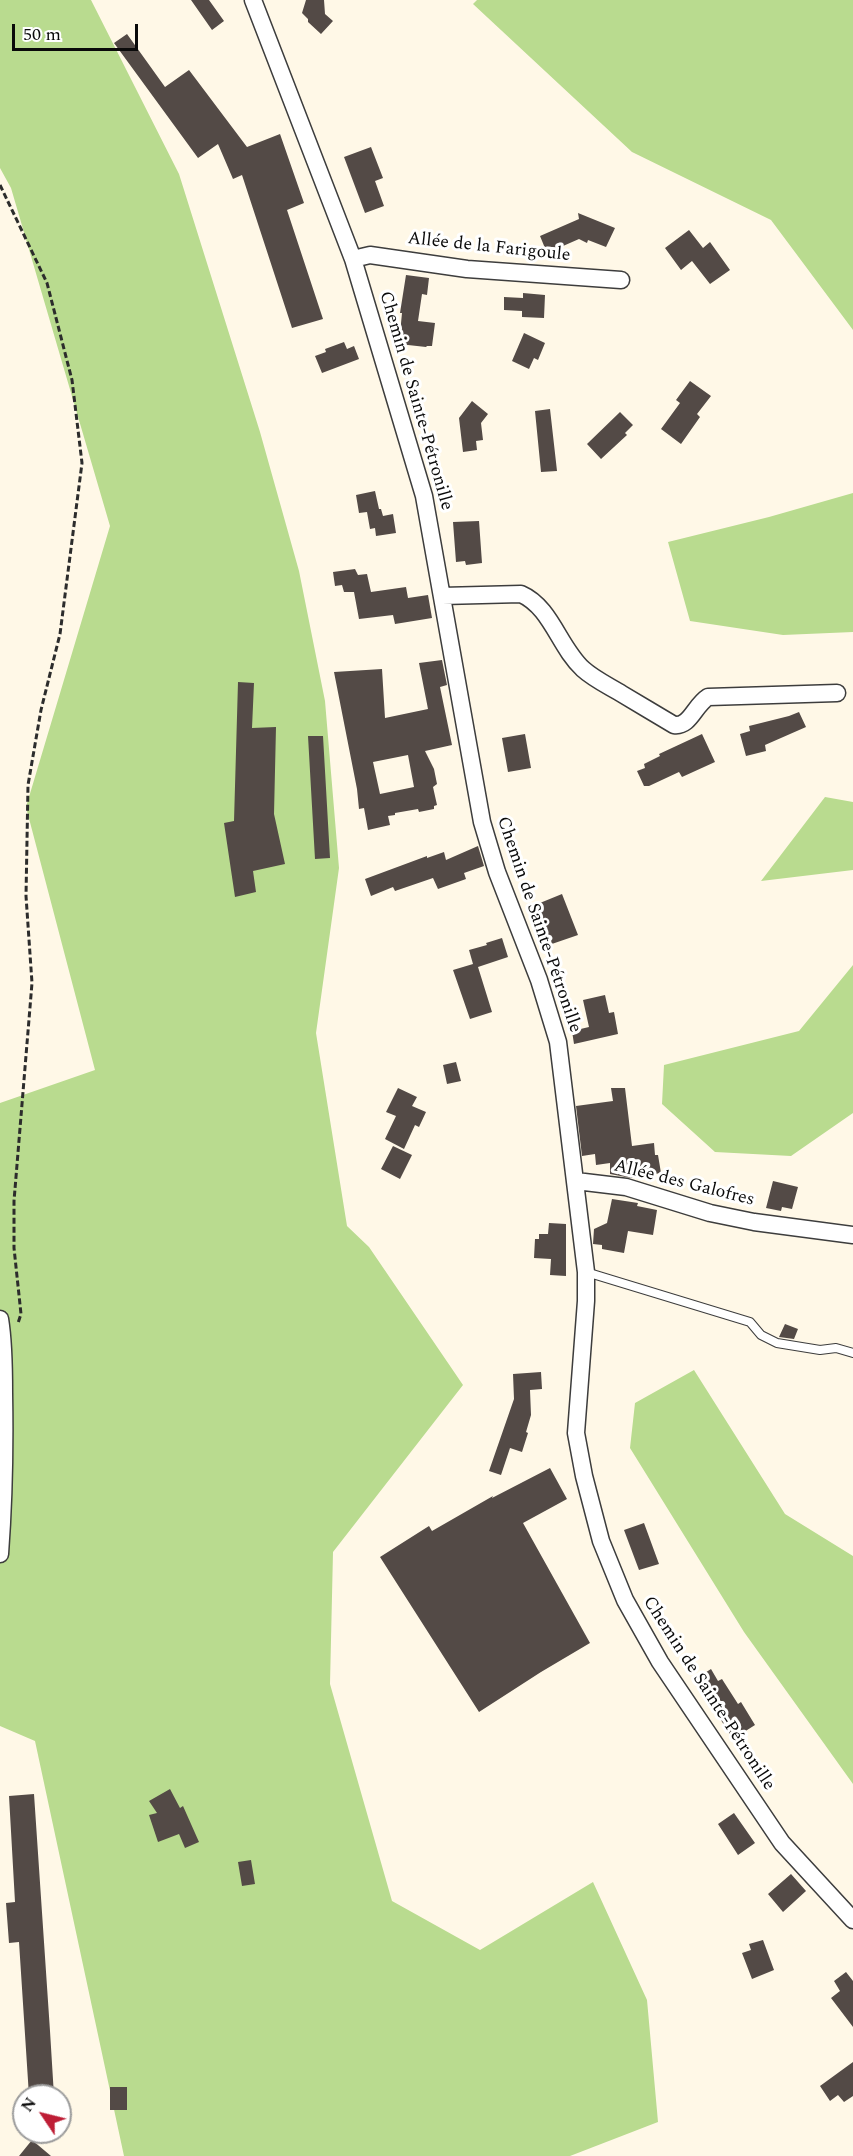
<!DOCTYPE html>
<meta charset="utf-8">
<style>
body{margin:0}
#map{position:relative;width:853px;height:2156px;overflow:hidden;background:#fff8e7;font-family:Spectral,serif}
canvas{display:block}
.north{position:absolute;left:12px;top:2084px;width:60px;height:60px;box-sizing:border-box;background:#fff;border:2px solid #9d9d9d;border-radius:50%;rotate:305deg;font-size:16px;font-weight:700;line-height:24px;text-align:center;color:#0a0a0a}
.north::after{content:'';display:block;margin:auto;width:21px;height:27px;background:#be1e36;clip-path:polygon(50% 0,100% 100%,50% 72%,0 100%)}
.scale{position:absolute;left:12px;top:24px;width:126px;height:27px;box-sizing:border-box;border:3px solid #0a0a0a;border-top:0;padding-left:8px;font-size:18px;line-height:21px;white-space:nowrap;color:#0a0a0a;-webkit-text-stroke:4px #fff;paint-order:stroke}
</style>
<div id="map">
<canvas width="853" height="2156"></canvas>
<div class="north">N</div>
<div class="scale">50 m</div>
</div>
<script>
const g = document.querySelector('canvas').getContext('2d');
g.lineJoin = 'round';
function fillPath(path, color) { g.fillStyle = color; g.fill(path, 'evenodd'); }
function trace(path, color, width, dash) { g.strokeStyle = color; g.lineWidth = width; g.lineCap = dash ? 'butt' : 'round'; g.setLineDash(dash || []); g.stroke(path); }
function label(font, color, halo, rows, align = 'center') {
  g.font = font + ' Spectral,serif'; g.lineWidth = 6; g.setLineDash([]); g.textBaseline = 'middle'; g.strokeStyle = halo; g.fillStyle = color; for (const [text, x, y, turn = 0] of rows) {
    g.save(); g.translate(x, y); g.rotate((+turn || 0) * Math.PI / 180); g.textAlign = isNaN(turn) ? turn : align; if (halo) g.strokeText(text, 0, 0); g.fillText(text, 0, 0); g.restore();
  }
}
fillPath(new Path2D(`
 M0,0H91L179,174L260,432L299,571L325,701L339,868L316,1033L347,1226L369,1247L463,1385L333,1552L330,1684L392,1901L480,1950L593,1882L647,2000L658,2122L570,2156H124L35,1741L0,1726V1103L95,1070L26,807L110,526L11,188L0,168Z
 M477,0H853V330L771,220L632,152L473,4Z
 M853,493V632L783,635L690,621L668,542L769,517Z
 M825,797L853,802V870L761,881Z
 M853,965V1113L791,1156L715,1152L662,1104L664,1065L799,1031Z
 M694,1370L785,1514L853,1556V1784L744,1632L630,1448L635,1403Z`), '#b9db8f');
fillPath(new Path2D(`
 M191,0H209L224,21L212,30Z
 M306,0H324L325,14L333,21L321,34L308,22V19L302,13Z
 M127,34L165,87L189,70L247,147L280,134L304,203L287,210L323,319L292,328L242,175L233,179L218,144L198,158L114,43Z
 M371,147L383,178L375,181L384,206L365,213L344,157Z
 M578,213L615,228L606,247L588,240L587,243L579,239L547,253L540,236L579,219Z
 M689,230L703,248L710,242L730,270L710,284L692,261L681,270L665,248Z
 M406,275L429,278L427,295L422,294L418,321L435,323L432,346H427L426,347L399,344L402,313H400Z
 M523,293L545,295L544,318L522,317V311L504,310V297L523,298Z
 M524,333L545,343L538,360L534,358L529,369L512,361Z
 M344,342L347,349L354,346L359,359L322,373L315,356L326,352L325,349Z
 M690,381L711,396L697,414L700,417L681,444L661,429L680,403L676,400Z
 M472,401L488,414L481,423L483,440L476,441L477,450L463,452L459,418Z
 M550,409L557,471L541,472L535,411Z
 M620,412L633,425L625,433L627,435L601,459L587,444Z
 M375,491L379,509H381L383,516L393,514L396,533L376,536L375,528L370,529L367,512L359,513L356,495Z
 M479,521L482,563L466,565L465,561L456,562L453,522Z
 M355,569L358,575L367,574L371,592L406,587L408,598L428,595L432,618L395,624L393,615L359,619L354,592H344L342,585L335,586L333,572Z
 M442,660L447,685L440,687L452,745L425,751L434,769L437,784L433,787L437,805L434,806V809L419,812L418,809L395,813V815L388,816L390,825L368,830L364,808L359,809L357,789L334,672L382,669L385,718L428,709L419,663ZM408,755L414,787L380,794L373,762Z
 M238,682L254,683L252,728L276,727L274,814L285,864L253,871L256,892L235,897L224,823L234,821Z
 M799,712L806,727L765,745L766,751L746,756L740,734L750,731L749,726L789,716Z
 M525,734L531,768L508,772L502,738Z
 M702,734L715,762L682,777L679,772L649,786H644L637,771L645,768L644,764L660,756L659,754Z
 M308,736H323L330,858L315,859Z
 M478,846L484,866L464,873L466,879L438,889L433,878L395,891L393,887L371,896L365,879L427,856V858L444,852L446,860Z
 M562,894L578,935L546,946L540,931L544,930L535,905Z
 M502,938L508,957L478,967L492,1012L470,1019L453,970L473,964L469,950L487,945L486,943Z
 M605,995L609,1013L614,1012L618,1034L574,1044L572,1031L589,1027L583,1000Z
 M456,1062L461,1081L447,1084L443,1065Z
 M398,1088L417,1097L412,1106L426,1112L419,1127L415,1125L404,1149L385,1139L396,1116L386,1112Z
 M611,1088H625L632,1146L654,1143L655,1155H658L661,1173L631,1178L610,1174V1163L596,1165L595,1154L582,1156L576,1106L613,1101Z
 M393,1146L412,1155L400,1179L381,1169Z
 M773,1181L798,1187L792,1209L782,1207L781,1211L766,1208Z
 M612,1199L638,1203L637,1206L657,1210L653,1235L628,1231L624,1253L602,1249V1245L593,1244L594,1229L607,1223Z
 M549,1223L566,1224V1276L550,1275L551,1259L534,1258L535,1239H539V1234H548Z
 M785,1324L798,1329L794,1339L779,1337Z
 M541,1372L542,1389L530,1390L531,1415L526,1432L528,1433L522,1452L510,1448L501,1475L489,1471L514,1399L513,1374Z
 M550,1468L567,1499L523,1523L590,1643L541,1672L479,1712L380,1557L429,1526L432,1531L493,1496L492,1498Z
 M644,1523L659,1564L639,1570L624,1530Z
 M711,1669L718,1681L722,1679L738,1704L741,1702L755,1725L733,1739L703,1692L705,1690L697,1678Z
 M170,1789L180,1808L183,1806L199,1842L185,1848L179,1834L158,1842L149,1815L157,1813L149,1801Z
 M34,1794L50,2031L54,2096H29L19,1942L9,1943L6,1903L15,1902L9,1796Z
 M734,1813L755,1843L738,1855L718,1824Z
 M251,1860L255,1884L242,1886L238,1862Z
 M791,1874L806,1891L783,1912L768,1894Z
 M763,1940L774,1970L752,1979L742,1953L751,1950L749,1944Z
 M846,1972L853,1981V2027L831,1998L840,1991L834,1981Z
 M853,2062V2096L844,2102L838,2095L830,2101L820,2086Z
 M110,2087H127V2110H110Z
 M32,2140L51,2156H19Z`), '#534a46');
const service = new Path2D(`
 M586,1272L750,1322L761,1335L777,1343L820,1350L836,1348L853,1353`);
const minor = new Path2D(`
 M253,0L353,259L424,496L482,822L497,872L539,980L558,1042L586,1272V1301L576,1433L584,1476L601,1541L625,1600L660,1662L782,1843L853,1920
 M353,259L370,255L467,269L621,280
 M442,596L521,594C551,607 559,647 583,669C594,679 609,686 622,694C639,704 657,715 674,725C690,727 694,706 708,697L837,693
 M576,1181L626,1187L710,1213L754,1222L853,1235
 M0,1319C4,1343 4,1368 4,1393C5,1447 4,1500 0,1554`);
trace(service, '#3d3d3d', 10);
trace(minor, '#3d3d3d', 19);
trace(new Path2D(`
 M0,185L47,283L72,380L82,463L60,634L41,710L28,785L26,896L32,983L14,1201V1248L21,1314L18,1323`), '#2c2c2c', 3, [6, 3]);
trace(service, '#fff', 8);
trace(minor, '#fff', 16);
label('18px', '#0a0a0a', '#fff', [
 ["Allée de la Farigoule",489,248,6],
 ["Chemin de Sainte-Pétronille",415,401,74],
 ["Chemin de Sainte-Pétronille",538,925,71],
 ["Allée des Galofres",684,1184,14],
 ["Chemin de Sainte-Pétronille",708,1694,57]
]);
</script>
